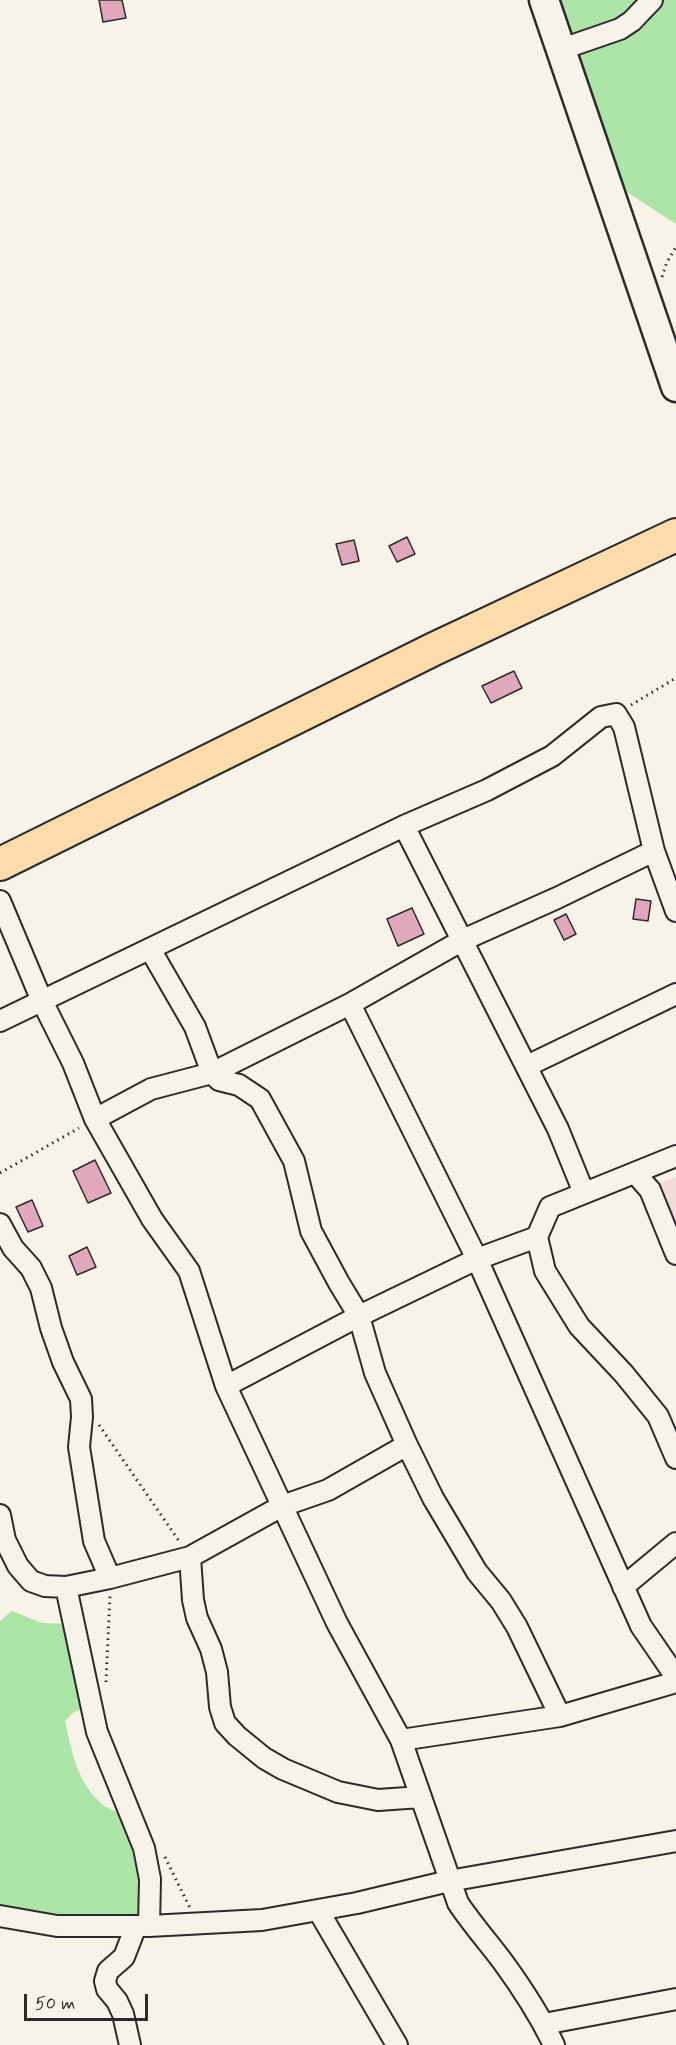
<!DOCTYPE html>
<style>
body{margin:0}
#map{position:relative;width:676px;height:2045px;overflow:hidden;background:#f7f3e8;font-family:Mynerve,sans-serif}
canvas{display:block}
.scale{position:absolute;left:24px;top:1994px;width:124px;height:27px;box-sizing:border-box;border:3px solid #2b2b2b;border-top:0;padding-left:8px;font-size:18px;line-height:21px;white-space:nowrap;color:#2b2b2b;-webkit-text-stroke:4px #f7f3e8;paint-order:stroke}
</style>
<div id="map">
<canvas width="676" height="2045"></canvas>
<div class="scale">50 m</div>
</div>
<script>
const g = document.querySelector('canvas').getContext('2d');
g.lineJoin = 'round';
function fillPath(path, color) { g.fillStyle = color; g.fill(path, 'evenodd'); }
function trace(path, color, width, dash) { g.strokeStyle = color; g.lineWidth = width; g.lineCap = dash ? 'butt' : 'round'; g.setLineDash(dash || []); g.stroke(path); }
fillPath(new Path2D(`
 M676,1177V1224L658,1184Z`), '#f0dcda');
fillPath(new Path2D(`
 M557,0H676V224L613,183Z
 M12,1611L42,1623L72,1624L85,1708L74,1712L65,1721C72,1752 77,1783 103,1805C109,1810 121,1812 126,1819C143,1842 141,1888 144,1915L122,1924L0,1912V1621Z`), '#ade4a7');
const building = new Path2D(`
 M99,0H122L126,18L103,22Z
 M407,537L415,554L397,562L389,546Z
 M354,540L359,561L342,565L336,544Z
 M514,671L522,688L491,703L482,686Z
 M636,899L651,901L648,921L633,919Z
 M412,908L424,934L398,946L387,919Z
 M566,914L576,934L564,940L554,920Z
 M95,1160L111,1193L88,1203L73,1171Z
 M32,1200L43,1226L28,1232L16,1207Z
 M87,1247L96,1267L77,1275L69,1256Z`);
fillPath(building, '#e0a8ba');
trace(building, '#2b2b2b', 1.5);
const street = new Path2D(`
 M562,49L620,29L632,21L652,0
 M404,826L558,1129L584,1193
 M0,901L42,1001L73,1063L95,1119L152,1219L189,1271L226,1386L337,1623L401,1740L458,1903C472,1924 488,1942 503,1962C522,1988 540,2016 554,2045
 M150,949L195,1027L212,1073L219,1080L239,1085L260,1099L294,1161L311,1231L339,1283L359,1316L375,1373L407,1445L433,1498L477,1572L501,1601L517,1627L560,1716
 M350,1004L477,1259L641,1626L676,1677
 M0,1021L404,826L487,790L552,756L601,717L616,714L624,727L654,851L676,911
 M527,1066L676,994
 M95,1119L151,1089L212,1073L350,1004L463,940L557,898L654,851
 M635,1173L650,1190L676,1254
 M0,1224L13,1248L31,1268L41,1288L51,1328L63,1362L81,1399L82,1417L79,1447L94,1541L110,1578
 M537,1237L545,1271L579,1326L624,1374L658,1416L676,1458
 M226,1386L359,1316L477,1259L537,1237L550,1207L676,1156
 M0,1515L5,1540
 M0,1542L5,1540L18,1566L31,1581L45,1586L66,1587L110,1578L190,1557L282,1506L328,1490L407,1445
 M190,1557L193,1600L197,1618L211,1649L217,1672L220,1707L225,1723L237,1736L264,1758L283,1769L338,1792L378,1800L421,1797
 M66,1587L97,1732L144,1848L150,1879L149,1926
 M623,1587L676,1543
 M401,1740L560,1716L676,1682
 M318,1910L397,2045
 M0,1916L57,1926H149L262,1920L357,1903L449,1881L676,1841
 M544,2024L676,1999
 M130,2045L123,2014L117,2001L107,1989L105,1981L108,1971L124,1957L136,1926`);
const secondary = new Path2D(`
 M544,0L676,387`);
const primary = new Path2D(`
 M0,864L434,649L676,535`);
trace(street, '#2b2b2b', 24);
trace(secondary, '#2b2b2b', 33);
trace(primary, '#2b2b2b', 36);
trace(new Path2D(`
 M662,277L667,262L676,247
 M631,705L676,678
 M0,1173L79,1128
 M99,1425L179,1541
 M106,1682L110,1595
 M165,1857L190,1908`), '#2b2b2b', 3, [1.5, 4.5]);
trace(street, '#f7f3e8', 20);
trace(secondary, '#f7f3e8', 28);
trace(primary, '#fddcac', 32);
</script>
